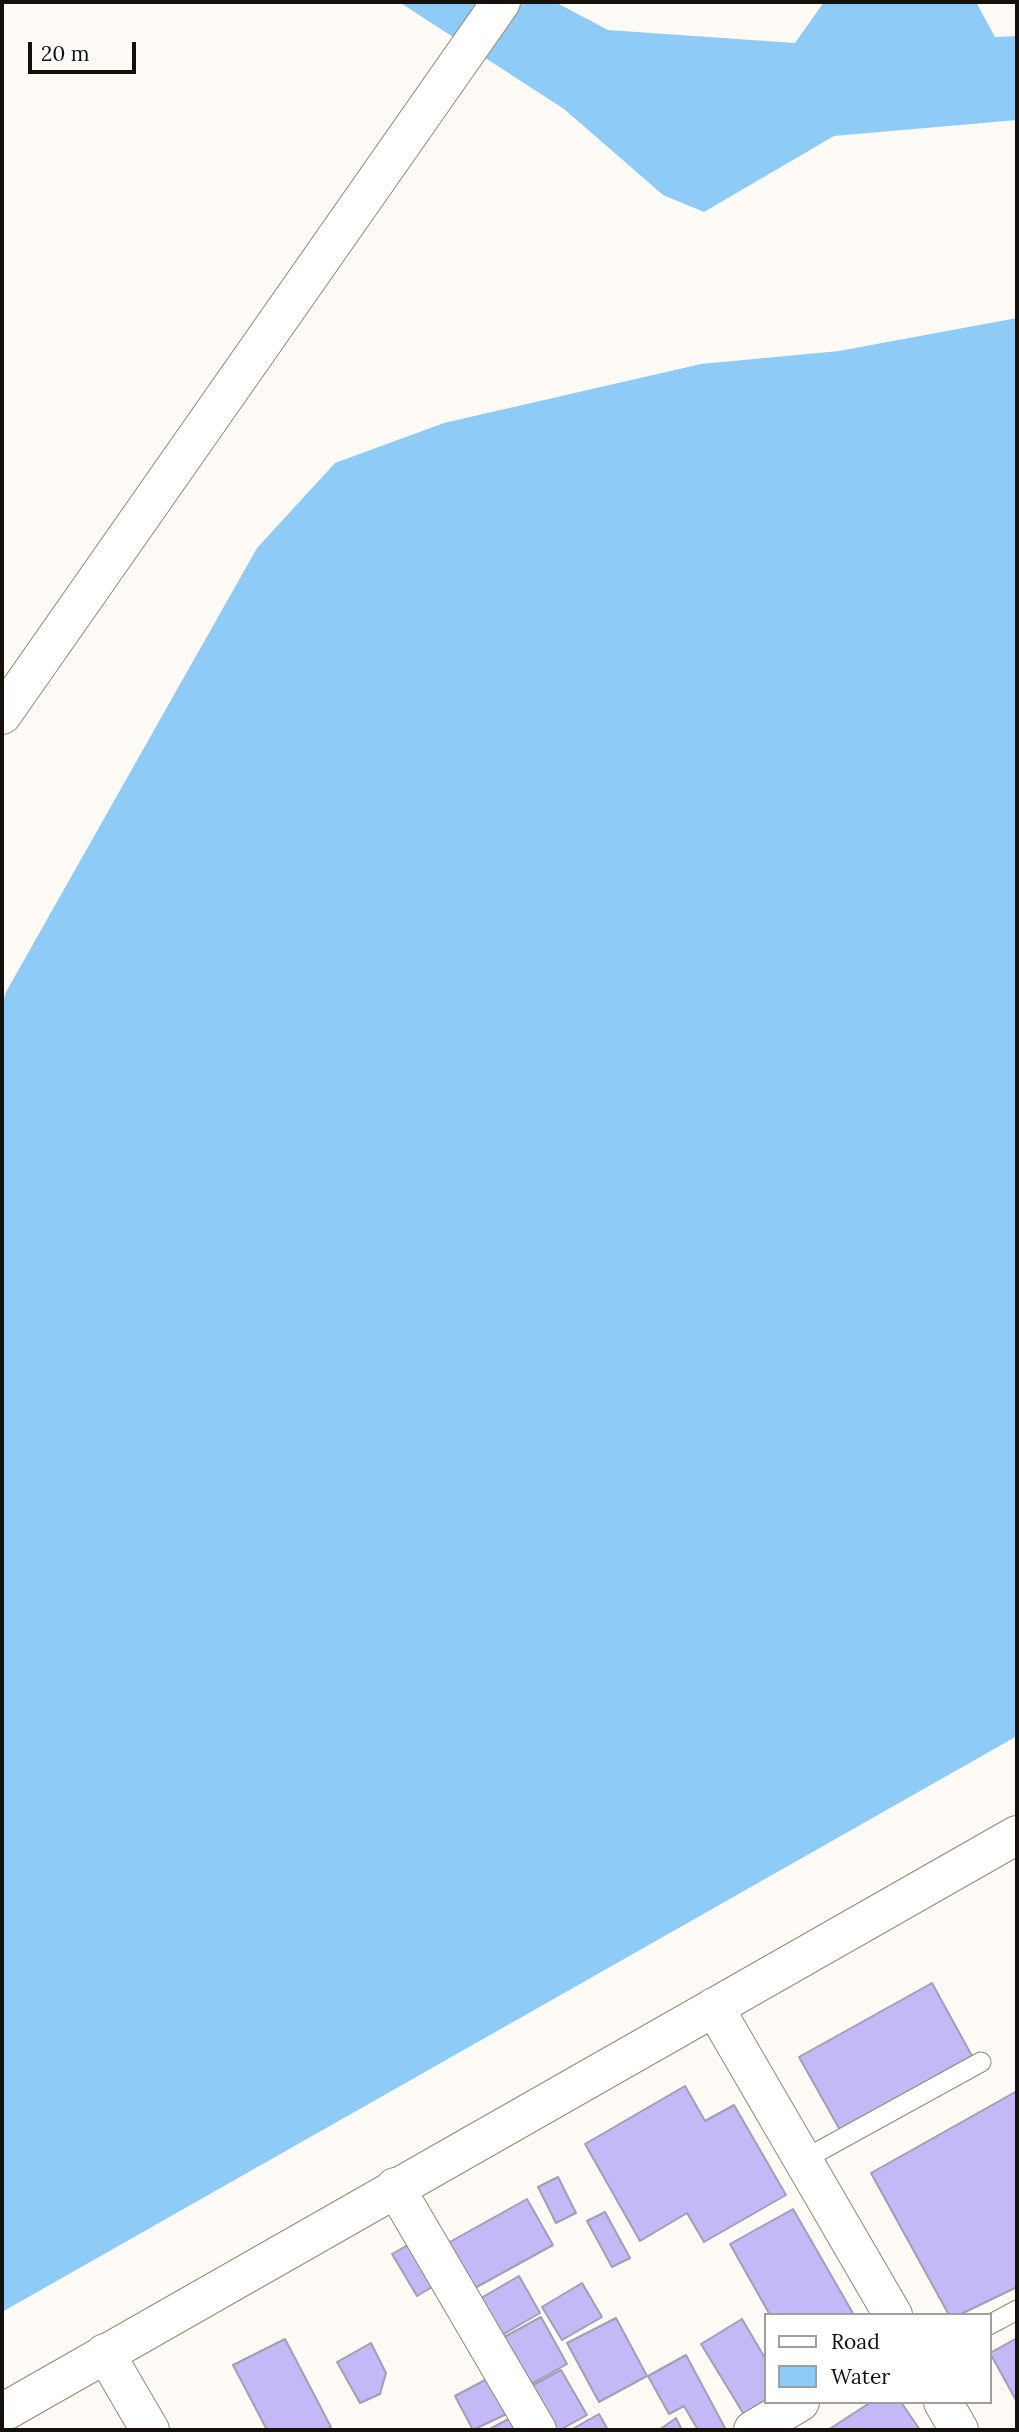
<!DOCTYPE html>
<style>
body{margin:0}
#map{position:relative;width:1019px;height:2432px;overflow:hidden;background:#fefbf6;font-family:Lora,serif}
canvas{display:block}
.frame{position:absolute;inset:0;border:4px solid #151009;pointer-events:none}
.legend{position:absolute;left:764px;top:2313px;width:228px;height:91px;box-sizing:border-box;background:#fff;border:2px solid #a19f9d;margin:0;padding:9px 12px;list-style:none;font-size:21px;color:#151009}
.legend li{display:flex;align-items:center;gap:14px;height:35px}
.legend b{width:35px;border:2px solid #a19f9d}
.scale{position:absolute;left:28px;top:42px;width:108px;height:32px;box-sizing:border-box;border:4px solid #151009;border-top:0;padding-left:9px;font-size:21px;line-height:24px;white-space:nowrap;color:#151009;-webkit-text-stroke:5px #fff;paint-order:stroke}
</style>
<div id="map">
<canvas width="1019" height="2432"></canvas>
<div class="frame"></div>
<ul class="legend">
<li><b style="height:9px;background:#fff"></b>Road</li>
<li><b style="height:19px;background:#8fcbf7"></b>Water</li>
</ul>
<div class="scale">20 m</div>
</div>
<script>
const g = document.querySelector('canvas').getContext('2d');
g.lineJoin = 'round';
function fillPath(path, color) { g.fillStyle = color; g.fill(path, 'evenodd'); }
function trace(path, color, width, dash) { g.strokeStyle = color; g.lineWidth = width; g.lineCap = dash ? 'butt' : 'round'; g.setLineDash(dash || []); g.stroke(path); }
fillPath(new Path2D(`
 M399,2H555L608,30L795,43L824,2H976L995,37L1017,36V120L834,136L704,212L663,195L564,109Z
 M1017,318V1736L2,2312V1005L6,992L257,548L335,463L444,423L701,364L839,351Z`), '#8fcbf7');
const building = new Path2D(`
 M932,1983L972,2056L840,2130L799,2057Z
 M685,2086L705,2121L734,2105L786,2195L704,2242L687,2213L640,2241L585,2144Z
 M1017,2091V2287L959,2315H949L871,2173Z
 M558,2177L576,2213L556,2223L538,2187Z
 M527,2199L553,2245L464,2294L439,2248Z
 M793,2209L854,2315H770L730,2244Z
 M605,2212L630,2258L612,2267L587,2221Z
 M420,2238L444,2280L417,2296L392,2254Z
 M519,2276L540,2313L490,2342L469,2305Z
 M582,2283L602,2317L562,2340L542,2307Z
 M541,2317L567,2364L522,2389L495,2342Z
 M616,2318L647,2376L599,2402L567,2343Z
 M742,2319L765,2358V2402L751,2426L701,2344Z
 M1017,2338V2402L990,2353Z
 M285,2339L331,2427L325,2430H267L233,2365Z
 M371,2343L386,2373L380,2394L360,2403L337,2362Z
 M686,2355L726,2430H698L684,2406L669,2414L648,2376Z
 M561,2370L587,2415L560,2430H549L526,2389Z
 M500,2372L519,2408L473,2430L455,2396Z
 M871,2402H901L920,2430H828Z
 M599,2414L608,2430H571L576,2427Z
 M516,2415L525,2430H488Z
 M676,2418L682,2430H659Z`);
fillPath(building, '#c4b8f6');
trace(building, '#a29eb6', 2);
const service = new Path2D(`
 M803,2160L981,2062
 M989,2325L1017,2310`);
const minor = new Path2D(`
 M395,2187L537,2430
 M105,2353L150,2430
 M753,2430L800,2402`);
const tertiary = new Path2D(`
 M2,715L501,2
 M714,2007L893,2315
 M943,2402L959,2430
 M2,2413L1017,1835`);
trace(service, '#948773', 21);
trace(minor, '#948773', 40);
trace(tertiary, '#948773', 40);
trace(service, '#fff', 19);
trace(minor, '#fff', 38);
trace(tertiary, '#fff', 38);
</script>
